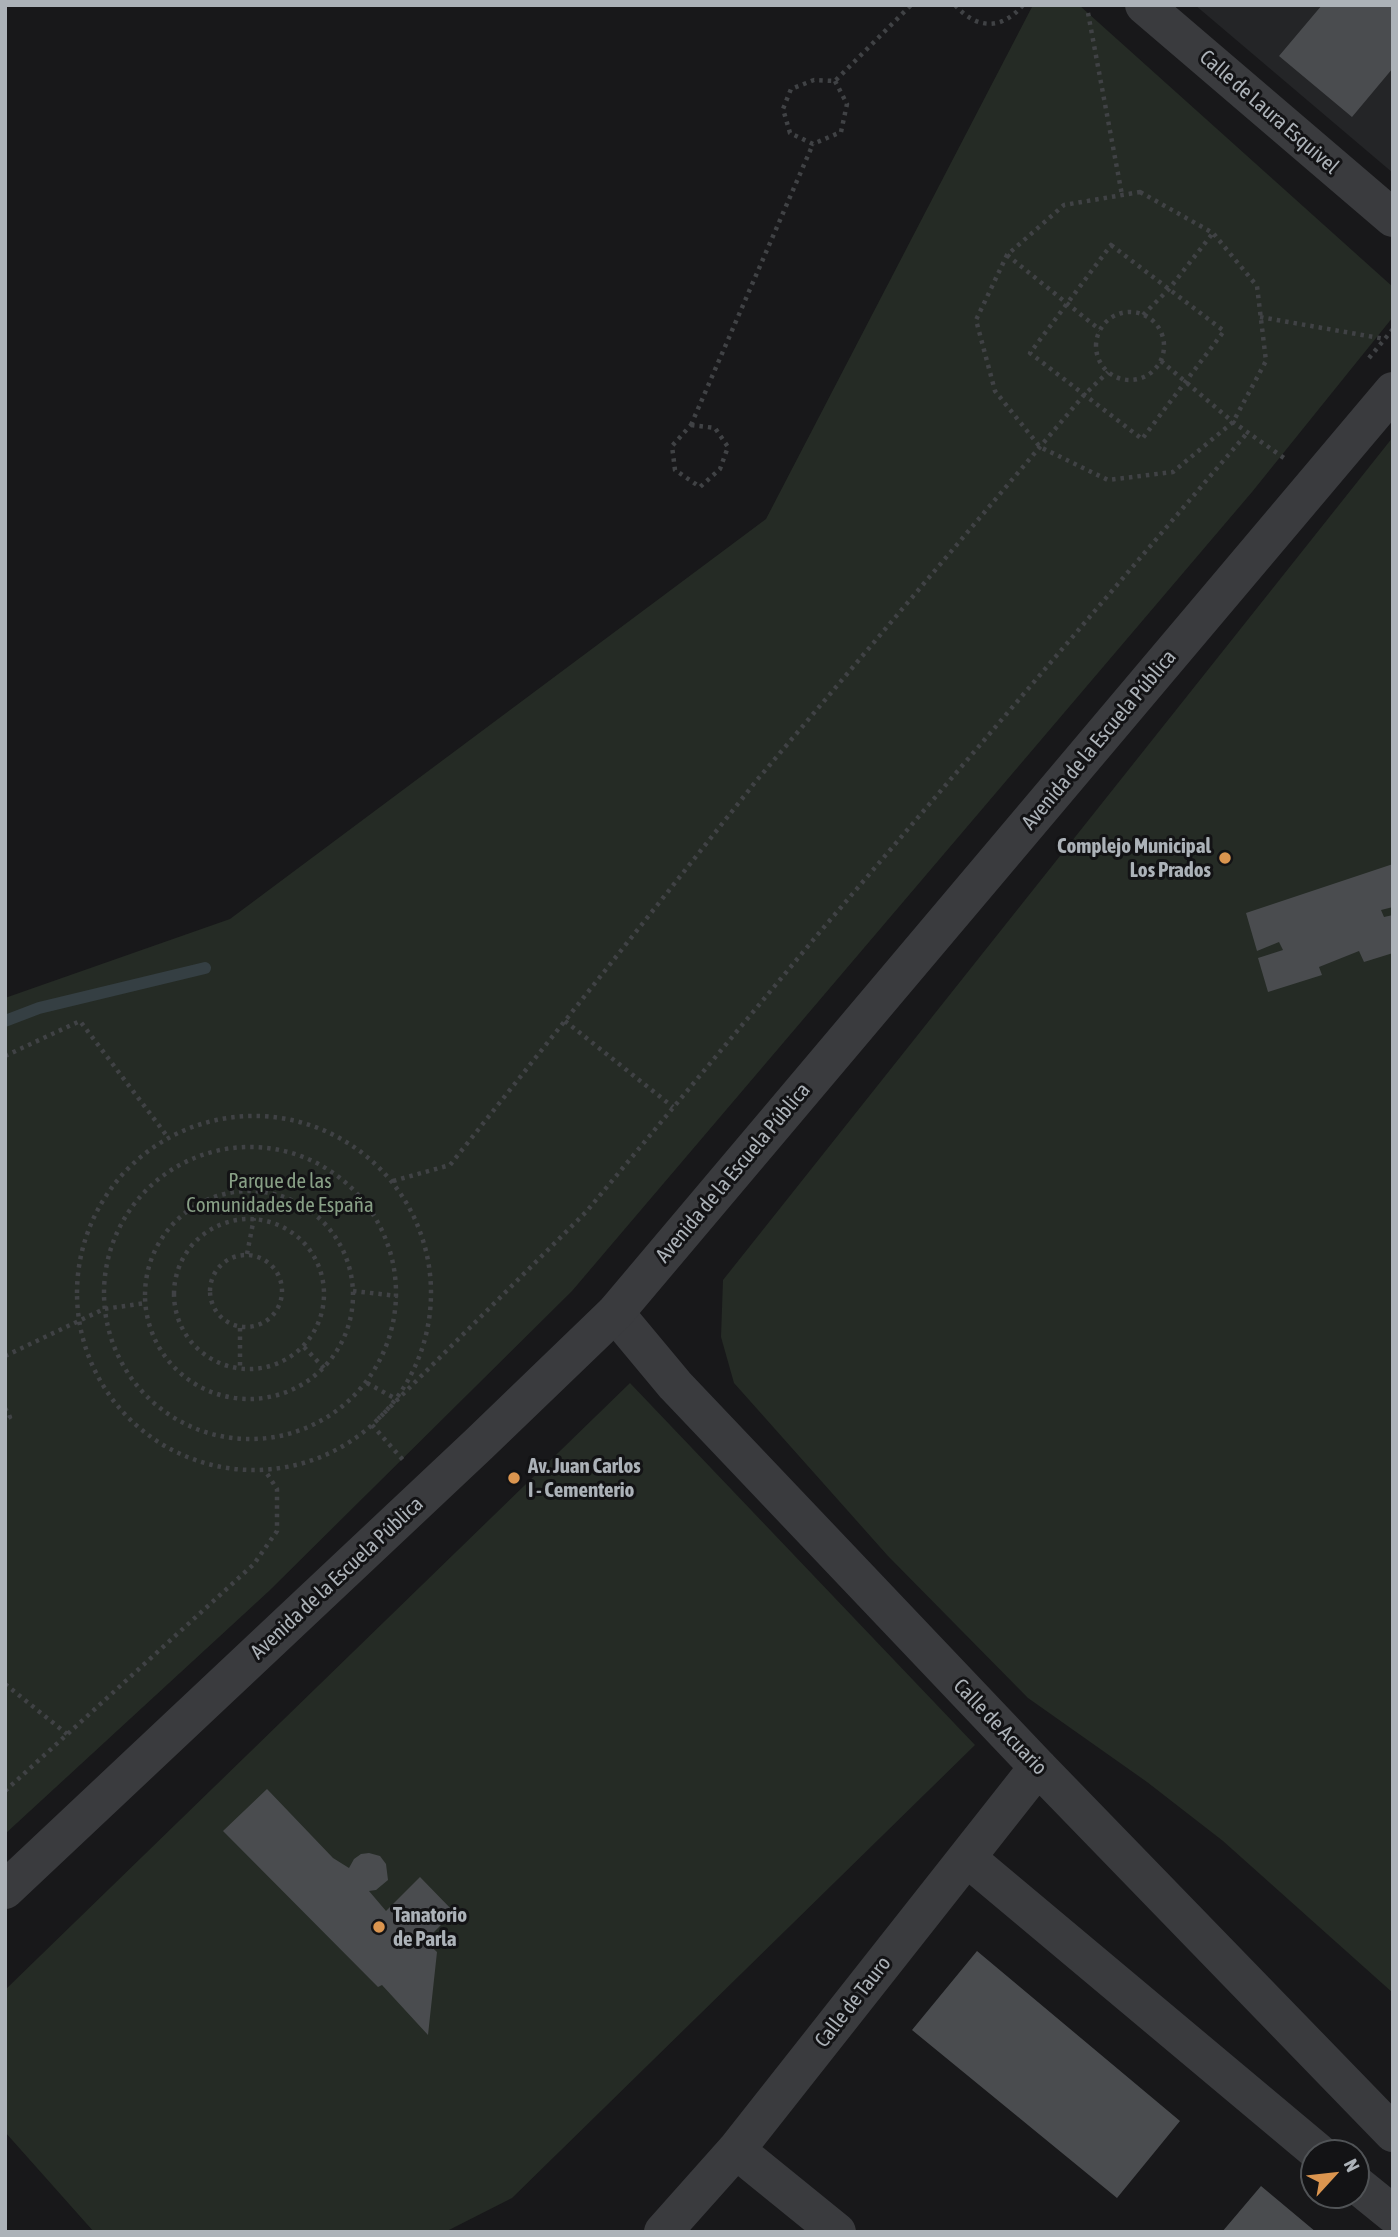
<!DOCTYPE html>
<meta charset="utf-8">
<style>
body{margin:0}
#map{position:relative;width:1398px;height:2237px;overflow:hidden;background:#18181a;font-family:"Asap Condensed",sans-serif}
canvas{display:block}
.frame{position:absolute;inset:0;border:7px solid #acb2b8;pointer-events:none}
.north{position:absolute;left:1300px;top:2139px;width:70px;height:70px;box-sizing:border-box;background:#131315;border:2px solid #505356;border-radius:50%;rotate:63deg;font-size:19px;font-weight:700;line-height:28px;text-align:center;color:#acb2b8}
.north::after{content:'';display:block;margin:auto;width:24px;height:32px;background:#db954f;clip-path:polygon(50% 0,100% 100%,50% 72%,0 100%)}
</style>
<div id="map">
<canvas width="1398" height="2237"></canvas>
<div class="frame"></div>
<div class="north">N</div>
</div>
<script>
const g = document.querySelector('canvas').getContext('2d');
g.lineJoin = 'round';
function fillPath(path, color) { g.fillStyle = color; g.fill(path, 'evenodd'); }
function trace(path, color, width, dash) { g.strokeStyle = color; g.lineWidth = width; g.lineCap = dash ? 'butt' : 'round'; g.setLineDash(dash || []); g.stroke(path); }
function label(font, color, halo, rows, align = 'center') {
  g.font = font + ' "Asap Condensed",sans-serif'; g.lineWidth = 6; g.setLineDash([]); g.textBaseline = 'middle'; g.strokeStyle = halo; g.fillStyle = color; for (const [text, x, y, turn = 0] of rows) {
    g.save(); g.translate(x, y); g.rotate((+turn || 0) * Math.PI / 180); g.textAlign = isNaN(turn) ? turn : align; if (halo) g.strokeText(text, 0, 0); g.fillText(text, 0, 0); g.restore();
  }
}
fillPath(new Path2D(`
 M1195,5H1393V173Z`), '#242527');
fillPath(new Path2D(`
 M1033,5H1079L1393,287V317L1252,492L572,1291L269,1591L5,1834V998L230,919L766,519Z
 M1393,437V1993L1223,1841L1147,1782L1028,1698L888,1556L734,1383L721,1337L723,1280Z
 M630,1383L975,1745L512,2198L445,2232H94L5,2132V1990Z`), '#252b25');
trace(new Path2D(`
 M5,1021L39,1008L205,968`), '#353f43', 12);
fillPath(new Path2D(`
 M1322,5H1393V68L1352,117L1279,56Z
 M1393,864V907L1381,910L1384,917L1393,915V953L1364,962L1359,951L1319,967L1322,975L1268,992L1258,958L1283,950L1279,942L1257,951L1246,913Z
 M267,1789L333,1858L349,1868L354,1859L361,1854L369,1853L380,1856L386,1864L388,1880L376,1890L369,1891L386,1911L420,1877L454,1912L425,1941L437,1952L428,2035L382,1985L378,1987L223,1831Z
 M977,1951L1180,2121L1117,2198L912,2030Z
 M1261,2186L1316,2232H1222Z`), '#4a4c4f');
trace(new Path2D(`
 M955,5C977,30 1002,30 1023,5
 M1088,13L1122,195
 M835,81L847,104L841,132L813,144L790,133L783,109L791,89L814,80L835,81L911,5
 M1140,192L1213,233L1257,286L1266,361L1233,422L1173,472L1108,480L1040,447L995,391L976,320L1007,255L1064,205Z
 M1111,245L1224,331L1142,439L1030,353Z
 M1007,255L1100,330
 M1096 346a34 34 0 1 1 68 0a34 34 0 1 1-68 0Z
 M1143,315L1169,289L1213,233
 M1260,317L1385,339
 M1369,358L1393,329
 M1161,361L1233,422L1284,458
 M691,425L813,144
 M691,425L715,428L728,447L720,469L700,487L675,470L672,446Z
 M565,1021L673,1107
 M5,1056L80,1021L167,1136
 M77 1293a177 177 0 1 1 354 0a177 177 0 1 1-354 0Z
 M104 1293a146 146 0 1 1 292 0a146 146 0 1 1-292 0Z
 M393,1181L450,1165L757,780L1084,395L1108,372
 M145 1295a104 104 0 1 1 208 0a104 104 0 1 1-208 0Z
 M174 1294a75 75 0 1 1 150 0a75 75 0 1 1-150 0Z
 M247,1254L254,1218
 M210 1291a36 36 0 1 1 72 0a36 36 0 1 1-72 0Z
 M353,1291L398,1296
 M240,1328V1370
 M304,1347L324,1368
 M5,1356L104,1309L145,1303
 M367,1383L398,1400
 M5,1408L10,1417L5,1419
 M378,1419L586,1212L819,933L1248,432
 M372,1425L404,1461
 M5,1684L67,1734
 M5,1791L254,1564L277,1531V1489L266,1472`), '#404245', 4.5, [3.5, 5]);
trace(new Path2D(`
 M1144,5L1393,218
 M615,1313L675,1385L1038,1767L1393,2133
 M967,1858L1319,2153
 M736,2150L837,2232
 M1356,2184L1393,2214
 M663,2232L736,2150L1038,1767`), '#3a3b3e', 38);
trace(new Path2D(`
 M5,1890L479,1444L615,1313L1393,391`), '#3a3b3e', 38);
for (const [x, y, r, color] of [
 [1225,858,7,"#db954f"],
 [514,1478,7,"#db954f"],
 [379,1927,7,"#db954f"]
]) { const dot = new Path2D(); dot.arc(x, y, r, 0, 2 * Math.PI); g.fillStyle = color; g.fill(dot); trace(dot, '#131315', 2.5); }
label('21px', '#acb2b8', '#131315', [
 ["Calle de Laura Esquivel",1269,112,41],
 ["Avenida de la Escuela Pública",1099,740,-50],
 ["Avenida de la Escuela Pública",733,1173,-50],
 ["Avenida de la Escuela Pública",337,1578,-43],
 ["Calle de Acuario",1000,1727,46],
 ["Calle de Tauro",853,2002,-52]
]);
label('bold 21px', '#acb2b8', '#131315', [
 ["Complejo Municipal",1211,846,"right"],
 ["Los Prados",1211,870,"right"],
 ["Av. Juan Carlos",528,1466],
 ["I - Cementerio",528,1490],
 ["Tanatorio",393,1915],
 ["de Parla",393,1939]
], 'left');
label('21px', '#88a086', '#131315', [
 ["Parque de las",280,1181],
 ["Comunidades de España",280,1205]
]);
</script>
